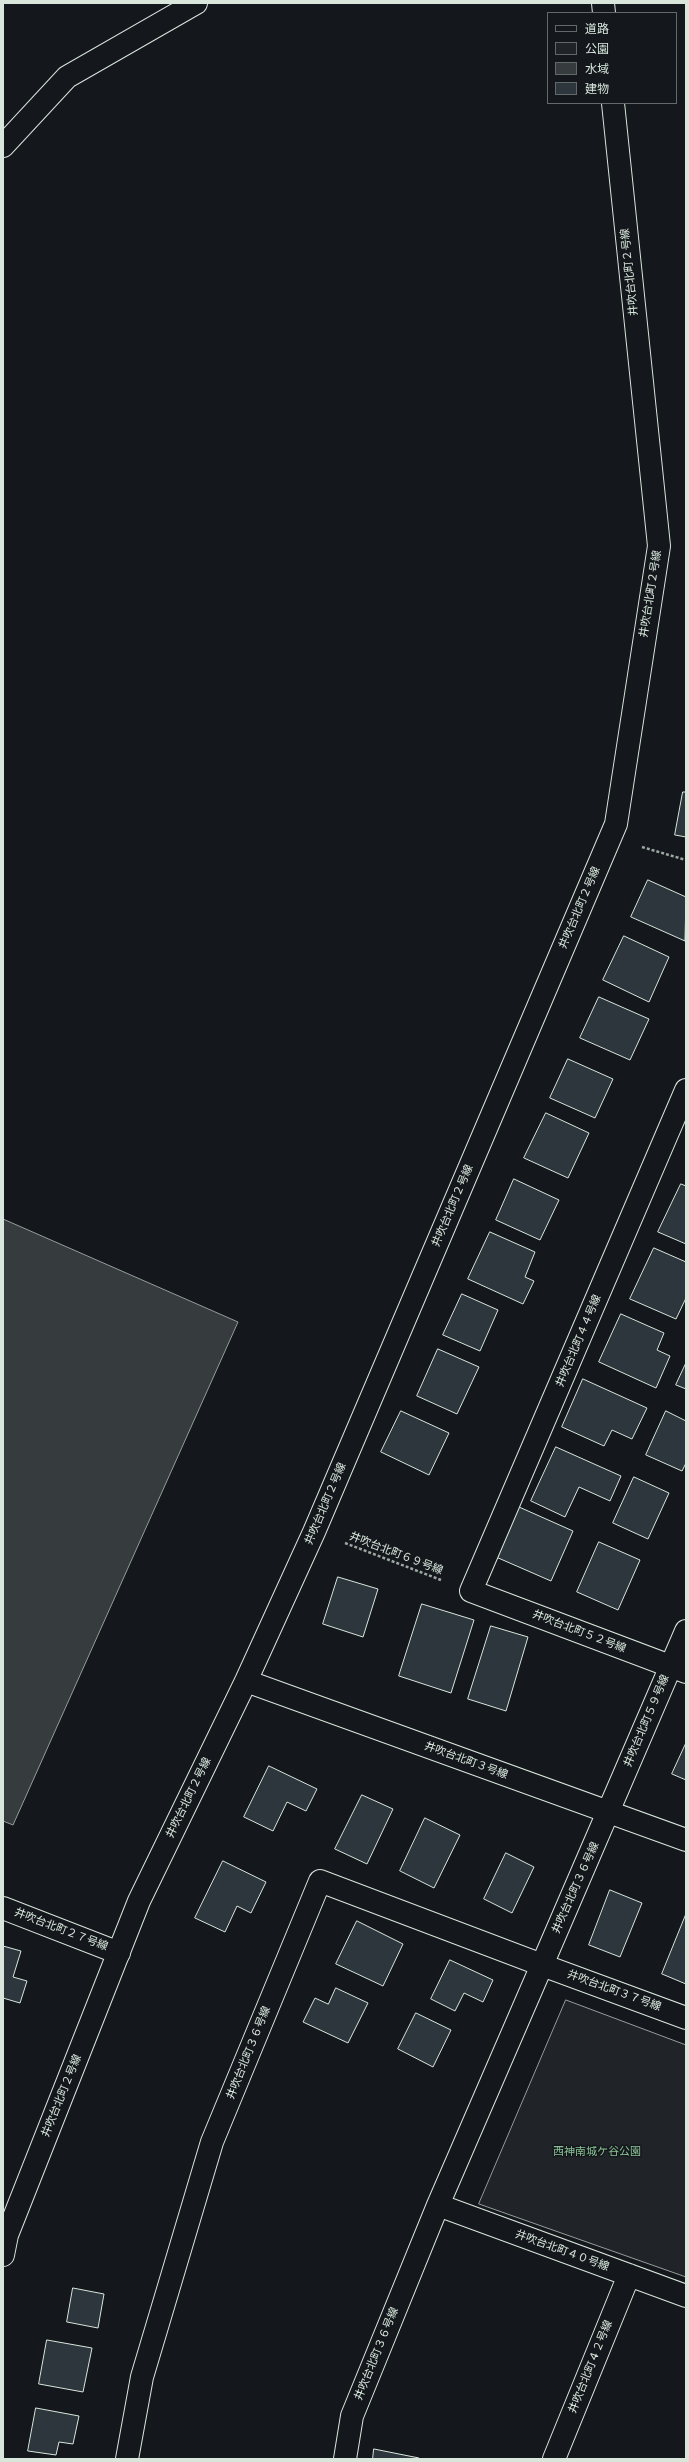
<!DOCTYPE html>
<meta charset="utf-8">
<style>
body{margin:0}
#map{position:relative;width:689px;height:2462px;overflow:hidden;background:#14181c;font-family:Poppins,"Noto Sans JP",sans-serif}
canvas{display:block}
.frame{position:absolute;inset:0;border:4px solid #d8e6dc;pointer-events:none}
.legend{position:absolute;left:547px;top:12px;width:130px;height:92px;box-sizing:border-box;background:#14181c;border:1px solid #626a69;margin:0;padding:5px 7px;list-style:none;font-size:12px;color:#d8e6dc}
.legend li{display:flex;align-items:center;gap:8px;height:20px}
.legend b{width:20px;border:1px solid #626a69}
</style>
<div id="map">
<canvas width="689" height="2462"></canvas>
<div class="frame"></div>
<ul class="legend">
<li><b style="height:5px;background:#14181c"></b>道路</li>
<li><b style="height:11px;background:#202428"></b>公園</li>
<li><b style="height:11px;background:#363b3e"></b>水域</li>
<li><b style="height:11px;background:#2c363c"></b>建物</li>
</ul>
</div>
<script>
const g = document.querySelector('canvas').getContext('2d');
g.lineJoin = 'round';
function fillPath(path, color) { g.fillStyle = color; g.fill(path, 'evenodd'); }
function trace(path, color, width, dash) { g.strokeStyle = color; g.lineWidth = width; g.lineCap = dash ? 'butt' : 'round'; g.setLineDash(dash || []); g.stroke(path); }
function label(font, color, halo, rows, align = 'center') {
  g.font = font + ' Poppins,"Noto Sans JP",sans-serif'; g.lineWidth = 3; g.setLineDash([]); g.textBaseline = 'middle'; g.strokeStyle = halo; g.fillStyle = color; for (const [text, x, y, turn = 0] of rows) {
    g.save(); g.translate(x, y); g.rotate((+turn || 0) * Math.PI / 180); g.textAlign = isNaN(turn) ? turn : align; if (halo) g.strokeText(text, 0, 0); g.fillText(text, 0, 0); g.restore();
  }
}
const green = new Path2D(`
 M566,2000L686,2045V2277L479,2204Z`);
fillPath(green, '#202428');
trace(green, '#939e99', 1);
const water = new Path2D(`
 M3,1219L238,1322L13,1825L3,1821Z`);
fillPath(water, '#363b3e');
trace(water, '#939e99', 1);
const building = new Path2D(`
 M683,792H686V837L675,835Z
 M648,880L686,897L685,941L631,917Z
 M624,936L669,957L649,1002L603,980Z
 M599,997L649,1019L630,1060L580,1038Z
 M568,1059L613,1079L595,1118L550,1098Z
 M546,1113L589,1133L568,1178L524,1158Z
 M514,1179L559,1200L540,1240L496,1220Z
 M681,1184L686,1186V1244L658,1232Z
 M490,1232L535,1252L525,1277L534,1281L523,1304L468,1279Z
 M654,1248L686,1262V1298L676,1319L630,1299Z
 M462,1294L498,1310L480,1351L443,1335Z
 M621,1314L664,1333L657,1350L670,1356L656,1388L599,1362Z
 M438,1349L479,1367L457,1414L417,1396Z
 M686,1363V1389L676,1385Z
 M583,1379L647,1408L632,1439L612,1430L604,1446L562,1427Z
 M401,1411L449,1433L429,1475L381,1452Z
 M666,1411L686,1421V1463L682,1471L646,1455Z
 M556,1447L621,1476L610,1501L579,1487L565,1517L531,1501Z
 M634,1477L669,1493L648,1539L613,1523Z
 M519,1507L573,1531L551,1581L496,1557Z
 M599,1542L640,1560L618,1610L577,1592Z
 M338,1577L378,1589L363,1637L323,1624Z
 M422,1604L474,1620L451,1693L399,1676Z
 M491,1626L528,1637L506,1711L468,1699Z
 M686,1743V1780L672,1774Z
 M269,1766L317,1789L306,1811L287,1802L273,1831L244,1817Z
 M362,1795L393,1809L367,1864L335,1849Z
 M425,1818L460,1835L434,1888L400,1871Z
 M506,1853L534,1867L512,1913L484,1899Z
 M223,1861L266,1882L251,1913L237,1906L225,1932L195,1918Z
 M610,1890L642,1903L620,1957L589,1945Z
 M686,1914V1984L662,1974Z
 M357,1921L403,1944L383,1986L336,1964Z
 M3,1946L21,1951L13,1977L27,1981L20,2003L3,1998Z
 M450,1960L493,1980L483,2002L464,1993L455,2011L431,1999Z
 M336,1988L368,2003L348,2043L303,2022L315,1998L328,2004Z
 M416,2013L451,2030L433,2067L398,2049Z
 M73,2288L104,2294L98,2328L67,2322Z
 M47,2340L92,2348L83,2392L39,2384Z
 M36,2408L79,2416L73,2444L59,2442L56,2455L28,2451Z
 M374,2449L419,2458V2459H373Z`);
fillPath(building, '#2c363c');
trace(building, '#d8e6dc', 1);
const minor = new Path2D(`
 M3,146L67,77L196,3
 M686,1090L471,1591L686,1672
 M686,1631L542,1965L686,2018
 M3,1908L119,1953
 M438,2205L686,2296
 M127,2459L142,2377L212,2142L320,1881L542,1965L438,2205L352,2416L345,2459
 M554,2459L629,2275`);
const tertiary = new Path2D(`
 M603,3L604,13
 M246,1681L686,1840
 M3,2255L7,2235L139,1901L246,1681L314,1532L616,824L659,546L613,103`);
trace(minor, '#d8e6dc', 24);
trace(tertiary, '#d8e6dc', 24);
trace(new Path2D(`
 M642,847L686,860
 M345,1543L441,1580`), '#9da8a2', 2.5, [3, 2]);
trace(minor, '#14181c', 22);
trace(tertiary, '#14181c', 22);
label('11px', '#d8e6dc', '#14181c', [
 ["井吹台北町２号線",630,272,-96],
 ["井吹台北町２号線",651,594,-81],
 ["井吹台北町２号線",580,908,-67],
 ["井吹台北町２号線",453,1206,-67],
 ["井吹台北町４４号線",579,1341,-67],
 ["井吹台北町２号線",326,1504,-67],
 ["井吹台北町６９号線",396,1554,21],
 ["井吹台北町５２号線",579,1632,21],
 ["井吹台北町５９号線",647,1721,-67],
 ["井吹台北町３号線",466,1761,20],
 ["井吹台北町２号線",189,1798,-64],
 ["井吹台北町３６号線",576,1888,-66],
 ["井吹台北町２７号線",61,1930,21],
 ["井吹台北町３７号線",614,1991,20],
 ["井吹台北町３６号線",249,2053,-68],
 ["井吹台北町２号線",62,2096,-68],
 ["井吹台北町４０号線",562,2251,20],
 ["井吹台北町３６号線",377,2354,-68],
 ["井吹台北町４２号線",591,2367,-68]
]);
label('11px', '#8ac095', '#14181c', [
 ["西神南城ケ谷公園",597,2152]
]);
</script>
